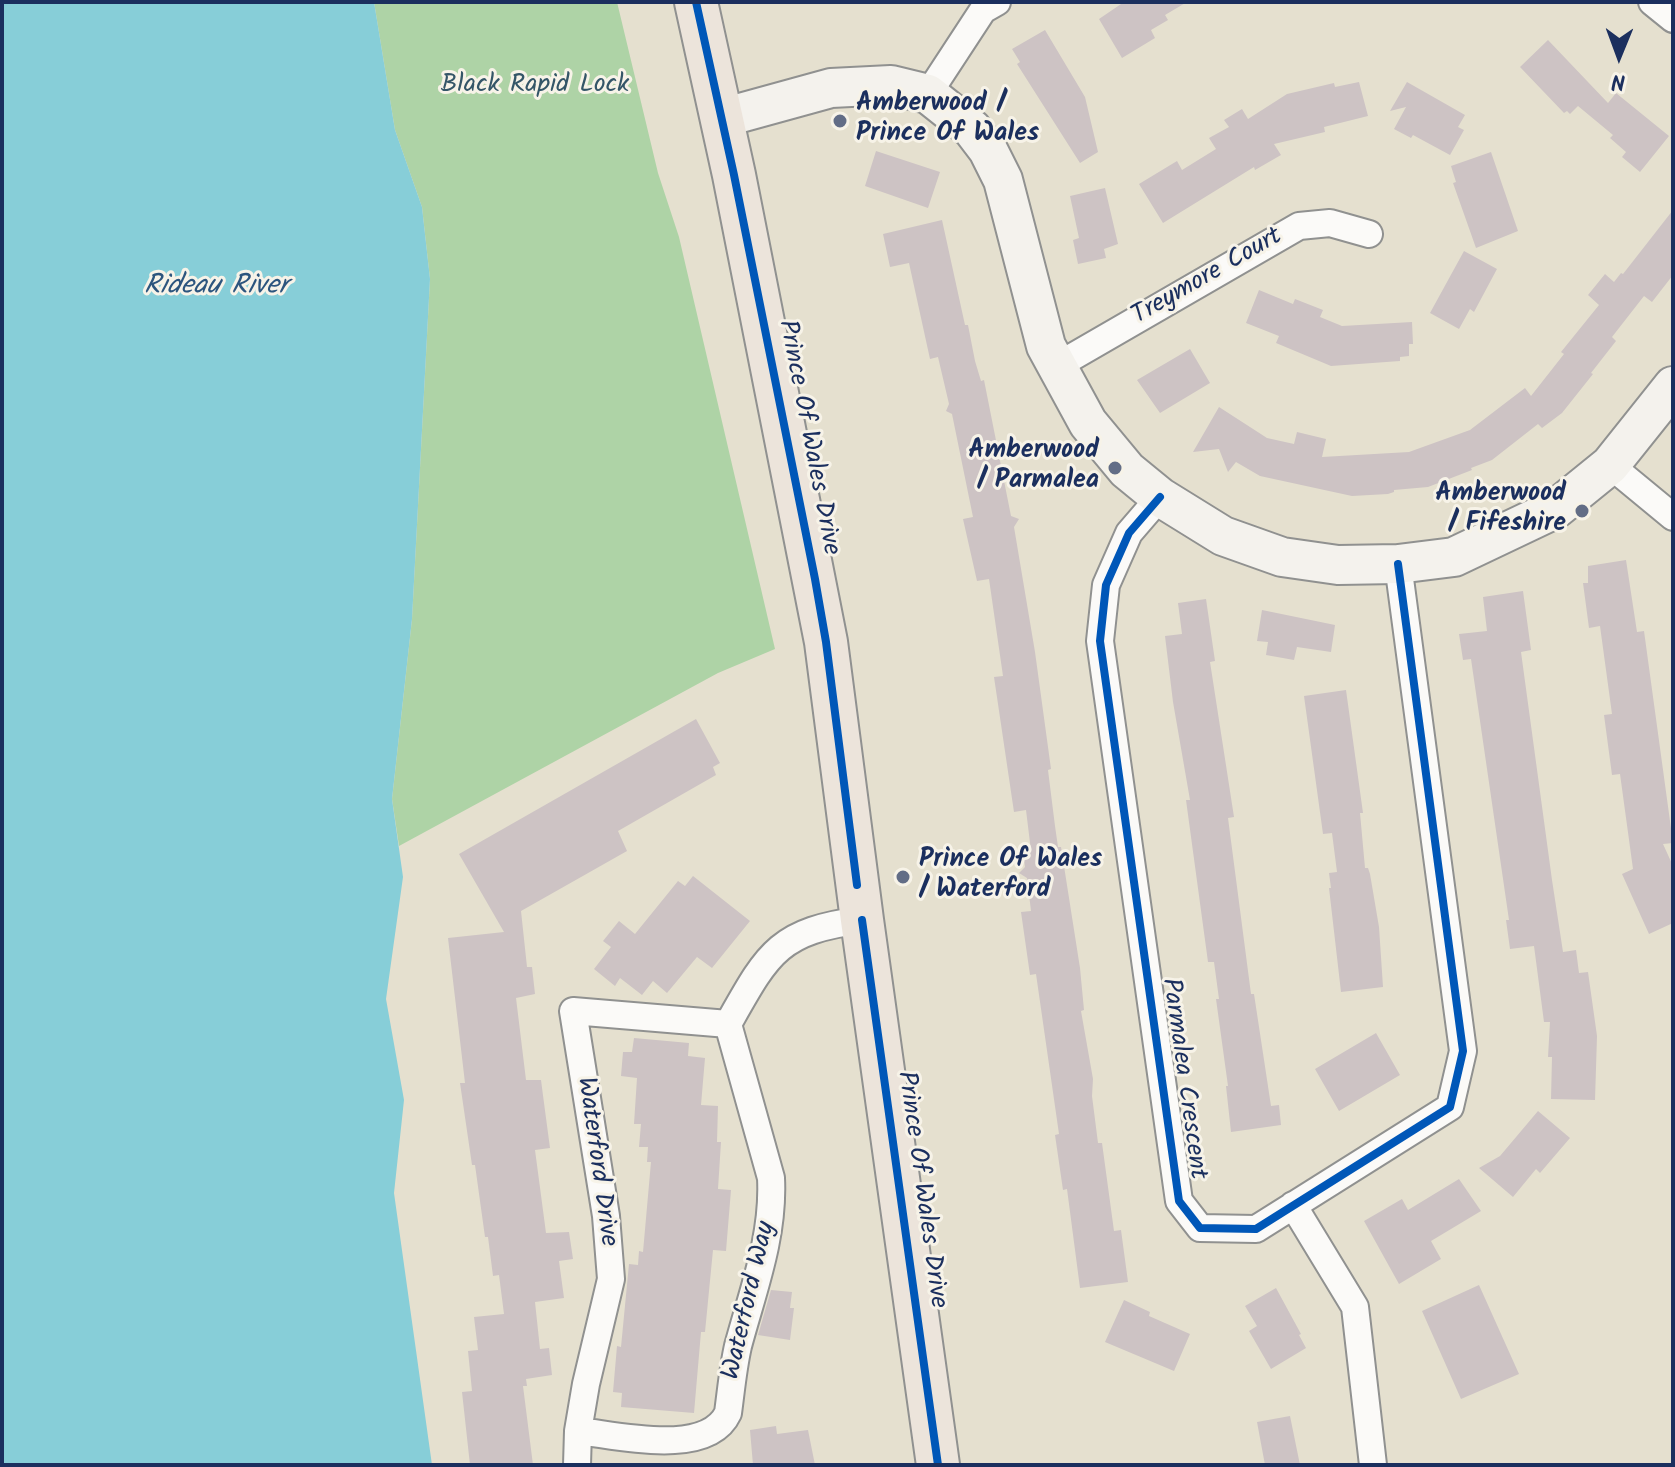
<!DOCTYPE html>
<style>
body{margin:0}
#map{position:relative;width:1675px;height:1467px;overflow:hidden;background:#e5e0cf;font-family:Kalam,sans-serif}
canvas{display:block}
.frame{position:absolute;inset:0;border:4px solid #1b2f5e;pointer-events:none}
.north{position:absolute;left:1579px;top:16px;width:80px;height:80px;-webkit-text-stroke:6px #f7f3e8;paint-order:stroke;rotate:181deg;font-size:22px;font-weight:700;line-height:32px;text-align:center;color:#1b2f5e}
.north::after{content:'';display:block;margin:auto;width:28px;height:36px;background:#1b2f5e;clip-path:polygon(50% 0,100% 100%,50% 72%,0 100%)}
</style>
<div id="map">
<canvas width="1675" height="1467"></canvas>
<div class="frame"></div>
<div class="north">N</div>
</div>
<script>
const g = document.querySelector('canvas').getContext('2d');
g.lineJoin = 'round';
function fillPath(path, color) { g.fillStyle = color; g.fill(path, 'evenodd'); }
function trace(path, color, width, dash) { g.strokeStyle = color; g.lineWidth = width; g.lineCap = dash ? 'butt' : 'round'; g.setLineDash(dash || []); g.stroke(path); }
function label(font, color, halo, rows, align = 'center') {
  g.font = font + ' Kalam,sans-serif'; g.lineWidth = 6; g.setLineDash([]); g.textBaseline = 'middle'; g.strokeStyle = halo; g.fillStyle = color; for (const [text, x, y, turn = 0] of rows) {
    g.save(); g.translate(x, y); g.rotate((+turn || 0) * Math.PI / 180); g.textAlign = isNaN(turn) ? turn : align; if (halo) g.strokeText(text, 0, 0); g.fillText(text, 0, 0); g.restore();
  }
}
fillPath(new Path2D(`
 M374,2H617L658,173L679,237L775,649L718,673L399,846L392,799L412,619L430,279L422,207L395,130Z`), '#aed3a6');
fillPath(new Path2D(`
 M2,2H374L395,130L422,207L430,279L412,619L392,799L403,877L386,999L404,1100L394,1193L432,1465H2Z`), '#87ced8');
fillPath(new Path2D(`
 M1124,2H1187L1165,15L1168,20L1151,30L1155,38L1122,58L1099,19Z
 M1045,30L1085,97L1098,152L1080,163L1017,64L1020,62L1012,49Z
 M1548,40L1608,103L1616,93L1669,136L1640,172L1622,157L1626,152L1610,138L1613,135L1578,106L1570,114L1567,111L1564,113L1520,67Z
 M1359,82L1368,116L1324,127L1325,132L1274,144L1281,155L1255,170L1254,167L1163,223L1139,184L1177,161L1182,170L1216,149L1209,138L1229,127L1224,120L1242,109L1248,119L1287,94L1334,83L1335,87Z
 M1407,82L1465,115L1458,127L1464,130L1450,155L1413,135L1411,138L1394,129L1406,107L1390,111Z
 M876,151L940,172L928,208L865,186Z
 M1491,152L1518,231L1476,248L1453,183L1456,182L1451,166Z
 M1105,188L1118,244L1104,249L1106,258L1078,264L1073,240L1079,238L1070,196Z
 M1673,210V275L1652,302L1644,296L1612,337L1616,341L1591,373L1593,374L1562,413L1542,428L1538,424L1492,460L1471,468L1472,470L1428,487L1394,490V492L1388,494L1352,496L1260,476L1236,462L1228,472L1219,449L1193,452L1219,407L1267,438L1294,444L1297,432L1326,439L1322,457L1409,452L1470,430L1525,388L1531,396L1564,354L1561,352L1599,305L1588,295L1605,274L1614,282L1621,273L1623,274Z
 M942,220L965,325H968L975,361L981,381L984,380L1011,516L1019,519L1014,527L1035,652L1051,769L1048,770L1055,826L1058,847H1061L1080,968L1084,1010L1081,1011L1093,1079L1092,1096L1098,1143H1102L1114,1231L1121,1230L1128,1282L1080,1288L1067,1189L1063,1190L1055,1135L1059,1134L1036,974L1030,975L1021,912L1031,911L1027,878L1019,873L1025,867L1023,852L1031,851L1026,810L1014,812L994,677L1003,676L989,579L977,581L963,519L973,517L952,414L946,411L949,404L938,357L930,359L909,263L890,267L883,234Z
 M1464,251L1497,269L1474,312L1470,309L1459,329L1430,313Z
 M1259,290L1293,304L1295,299L1323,310L1320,317L1342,326L1412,322L1413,344H1409V356L1400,357V361L1331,366L1276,343L1279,336L1246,323Z
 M1190,349L1210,383L1160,413L1137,380Z
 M1626,560L1637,632L1644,631L1673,843L1663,844L1673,866V923L1649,934L1622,874L1633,869L1620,774L1612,775L1604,715L1612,714L1600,626L1589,628L1583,583H1588V566Z
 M1523,591L1531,650L1521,652L1552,880L1563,952L1576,950L1579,973L1588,972L1597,1036L1595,1100L1551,1099L1552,1057H1548L1550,1022H1544L1534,946L1510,949L1506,920H1509L1471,659L1463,660L1459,634L1487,631L1483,597Z
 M1206,599L1215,661L1210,662L1234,817L1228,818L1251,994H1254L1271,1106L1279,1105L1281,1125L1231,1132L1226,1086H1228L1216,999H1219L1214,962H1208L1186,800H1190L1173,702L1165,636L1182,634L1178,603Z
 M1262,610L1335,625L1331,652L1297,647L1294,660L1266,655L1268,642L1257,641Z
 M1346,690L1363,813H1360L1365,868H1368L1370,874L1379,927L1383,987L1341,992L1329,888H1331L1329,873L1337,872L1332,833L1323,834L1304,696Z
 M696,719L720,763L713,767L716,775L618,831L627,851L521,911L527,967H532L535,994L516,998L526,1080H541L544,1103L550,1148L535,1150L546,1233L569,1232L573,1259L559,1261L564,1298L535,1302L540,1349L549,1348L552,1375L526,1379L527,1386H523L533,1465H470L462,1392L472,1391L468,1351L478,1350L474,1317L504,1314L499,1275L493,1276L488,1237H485L475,1165H472L460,1083H465L448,938L504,932L459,854Z
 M693,876L750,921L712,968L697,957L667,993L653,981L642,995L620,978L615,986L594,969L611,947L603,941L619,921L635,934L678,881L685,886Z
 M1376,1033L1400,1075L1339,1111L1315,1069Z
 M634,1038L689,1043L688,1056L705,1058L701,1105L718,1106L717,1142H721L718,1189L731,1190L726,1251L713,1250L705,1332H701L694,1413L621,1407L622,1393L613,1392L617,1346L621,1347L629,1264L638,1265L639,1251L643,1252L651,1162H647L648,1147H639L641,1124H634L637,1078L621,1076L623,1052H632Z
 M1538,1111L1570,1138L1540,1173L1536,1169L1513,1197L1479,1168L1500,1156Z
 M1459,1179L1481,1211L1431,1241L1441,1259L1399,1284L1364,1221L1402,1199L1408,1210Z
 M1479,1285L1519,1374L1461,1399L1422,1311Z
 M1276,1288L1301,1334L1299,1335L1306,1348L1271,1369L1249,1331L1257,1326L1245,1306Z
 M771,1290L792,1292L790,1308H794L790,1340L758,1335Z
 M1124,1300L1150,1312L1149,1316L1190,1334L1174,1371L1105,1342Z
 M1290,1416L1300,1465H1265L1257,1422Z
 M776,1426L777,1434L808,1430L815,1465H753L750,1430Z`), '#cdc3c4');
const street = new Path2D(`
 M1652,2L1673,19
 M928,94L983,10L997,2
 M1055,367L1299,226L1330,223L1369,234
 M1610,465L1673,517
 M1160,497L1129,533L1106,585L1100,641L1179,1201L1200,1228L1256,1229L1450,1107L1463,1051L1398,564
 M1293,1205L1355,1307L1373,1465
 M578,1431C617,1435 707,1458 728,1413C731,1391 733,1368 738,1346C753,1290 774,1237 771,1178L728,1024C768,953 778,931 862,920
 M577,1465L578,1431L586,1384L611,1279L606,1216L573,1011L728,1024`);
const secondary = new Path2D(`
 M722,118L831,88L891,85L928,94L972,129L988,150L1003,180L1046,346L1088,423L1127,470L1160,497L1223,536L1282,557L1338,565L1398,564L1454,557L1557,508L1610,465L1673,386`);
const primary = new Path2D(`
 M696,2L734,175L826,642L862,920L938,1465`);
trace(street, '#909190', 30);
trace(secondary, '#909190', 42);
trace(primary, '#909190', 46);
trace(street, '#fbfaf8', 26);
trace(secondary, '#f4f2ed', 38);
trace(primary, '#ece4db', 42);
trace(new Path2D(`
 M696,2L734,175L815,579L826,642L857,885
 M1160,497L1129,533L1106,585L1100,641L1179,1201L1200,1228L1256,1229L1450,1107L1463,1051L1398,564
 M862,920L938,1465`), '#0057b8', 8);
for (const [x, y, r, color] of [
 [840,121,8,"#626d86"],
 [1115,468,8,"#626d86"],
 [1582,511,8,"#626d86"],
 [903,877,8,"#626d86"]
]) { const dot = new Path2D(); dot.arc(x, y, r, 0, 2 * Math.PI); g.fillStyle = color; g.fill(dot); trace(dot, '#f7f3e8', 3); }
label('26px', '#345668', '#f7f3e8', [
 ["Black Rapid Lock",535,87]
]);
label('bold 26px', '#1b2f5e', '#f7f3e8', [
 ["Amberwood /",856,106],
 ["Prince Of Wales",856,136],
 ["Amberwood",1099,453,"right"],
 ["/ Parmalea",1099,483,"right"],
 ["Amberwood",1566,496,"right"],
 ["/ Fifeshire",1566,526,"right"],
 ["Prince Of Wales",919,862],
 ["/ Waterford",919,892]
], 'left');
label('26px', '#1b2f5e', '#f7f3e8', [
 ["Treymore Court",1208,278,-30],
 ["Prince Of Wales Drive",807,438,79],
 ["Parmalea Crescent",1182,1079,82],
 ["Waterford Drive",595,1162,82],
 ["Prince Of Wales Drive",920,1190,82],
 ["Waterford Way",751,1301,-77]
]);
label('italic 28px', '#2c557e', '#f7f3e8', [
 ["Rideau River",216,288]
]);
</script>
